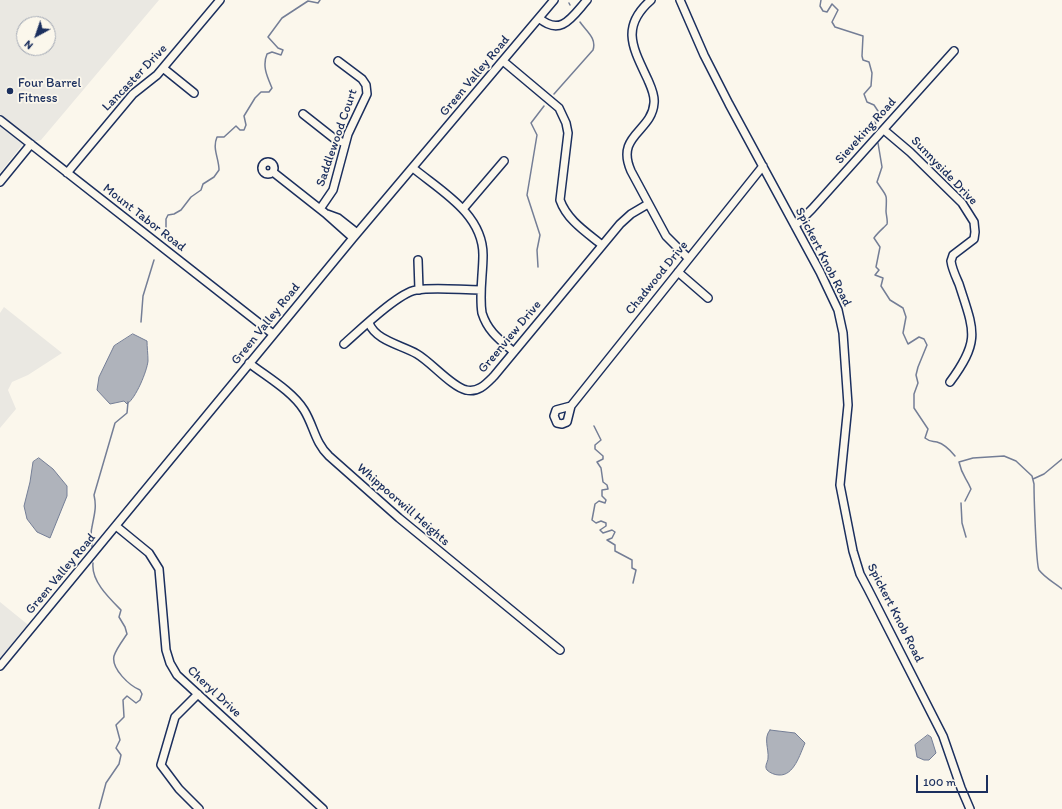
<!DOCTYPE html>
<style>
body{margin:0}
#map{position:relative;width:1062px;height:809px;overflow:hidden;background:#fbf7ec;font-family:Itim,sans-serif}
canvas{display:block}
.north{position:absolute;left:16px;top:16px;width:40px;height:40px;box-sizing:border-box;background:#fbf7ec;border:1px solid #a1a7b3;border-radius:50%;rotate:220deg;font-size:11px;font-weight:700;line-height:16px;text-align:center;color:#1b2f5e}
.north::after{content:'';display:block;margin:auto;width:14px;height:18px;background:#1b2f5e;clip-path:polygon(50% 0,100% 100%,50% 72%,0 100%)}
.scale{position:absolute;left:916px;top:775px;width:72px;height:18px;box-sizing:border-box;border:2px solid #1b2f5e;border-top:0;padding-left:5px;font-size:12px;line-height:14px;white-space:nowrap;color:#1b2f5e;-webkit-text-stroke:3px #fbf7ec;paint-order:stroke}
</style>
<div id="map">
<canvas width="1062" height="809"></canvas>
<div class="north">N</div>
<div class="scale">100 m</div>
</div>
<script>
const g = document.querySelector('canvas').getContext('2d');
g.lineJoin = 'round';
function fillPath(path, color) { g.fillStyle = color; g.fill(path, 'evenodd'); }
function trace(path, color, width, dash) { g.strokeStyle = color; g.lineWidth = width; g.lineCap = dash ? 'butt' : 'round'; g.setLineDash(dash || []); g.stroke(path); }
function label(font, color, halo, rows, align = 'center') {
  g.font = font + ' Itim,sans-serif'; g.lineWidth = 3.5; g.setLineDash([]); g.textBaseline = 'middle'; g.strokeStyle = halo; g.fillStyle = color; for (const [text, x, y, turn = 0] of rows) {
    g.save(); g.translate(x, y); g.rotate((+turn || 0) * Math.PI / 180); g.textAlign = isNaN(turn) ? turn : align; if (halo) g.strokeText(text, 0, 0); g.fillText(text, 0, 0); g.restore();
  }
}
fillPath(new Path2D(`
 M0,0H159L41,140L22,145L0,173ZM24,24H48V48H24Z
 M4,307L62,353L28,375L12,382L8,390L16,409L0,428V313Z
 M0,602L32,628L0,666Z`), '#eae8e2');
const water = new Path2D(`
 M133,334L147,341C147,347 148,354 148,361C147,371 136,398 127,404L124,401L110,404L97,390L99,377L114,346Z
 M39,458L53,469L67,486V496L50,538L37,532L27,519L24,506L30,482L33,462Z
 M770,730L795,733L805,743C800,754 794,776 779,775C775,775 770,773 767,770C764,766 768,762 768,758C769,749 763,738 770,730Z
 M928,735L931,737L936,753L929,760H924L917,757L915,745Z`);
fillPath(water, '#afb3bb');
trace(water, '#747e96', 1);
trace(new Path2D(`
 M821,0L820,6L823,11L827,12L832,4L838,10L832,22L835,27L863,36L862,56L863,60L869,62L872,73L871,86L864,94L867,102L874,105L878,111L875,120L877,132
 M569,3L570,5
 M554,94L593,50C597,38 586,31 580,22
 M878,143L882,167L877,182C887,198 887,192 886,211C886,215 888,220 887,224C886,226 878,232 874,238L880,247L876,267L879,270L875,275L883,278L881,286L890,300L903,308L906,317L903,333L908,344L919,337L924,339L927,345L918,367L916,375L918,383L914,394V408L928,429L925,438C930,442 931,441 937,442C944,444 951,451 955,456
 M166,229V219L168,215L174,214L181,210L191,197L201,190L203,184L214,177L219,170C219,158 212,149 217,137H224L236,126L240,130H244L246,125L244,116L255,98L261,92H269L272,88C267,76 262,66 267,54L272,52L281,55L283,50L278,48L268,37L282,18L308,1L318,3L320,0
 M538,267L537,250L540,235L527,195L537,135L531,123L544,106
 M141,322L143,296L154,260
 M594,426L601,440L595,445V449L603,456V459L597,462L601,468L603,482L607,485L608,489L602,490V496L606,500L605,503L599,501L595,504L592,520L596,523L601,521L606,523V526L600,530L603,533L612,530L615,532L612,538L607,540L615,545V551L632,560V568L636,570L633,583
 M1033,479L1044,474L1062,459
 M965,501L971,489C966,477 962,476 959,462L973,458L1004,456L1016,461L1032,476L1034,484C1034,494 1036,565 1039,570C1046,579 1054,582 1062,589
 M961,503L962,523L966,537
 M92,547C92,541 90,533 92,527C94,515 97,508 94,495L115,423L127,413L128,402
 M93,563C91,581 109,598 121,610L119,617L125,627L127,634C123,640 116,649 114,656C111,669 130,686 140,690L142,694L140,700L136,703L127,696L123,700L124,717L116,725L120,740L116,748L121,755L119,764L106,783L99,809`), '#747e96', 1.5);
const minor = new Path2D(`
 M651,0C620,27 633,48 648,80C651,87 655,95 654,103C652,132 615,135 631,171L666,236L688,258
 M680,0L704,55L729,104L820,272L838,310L843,333L848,405L840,485L853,551L860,574L868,589L943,736L961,788L970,809
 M539,18C561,37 572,17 587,0
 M503,61L559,108L566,123L568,133L560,200C567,220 586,232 602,245
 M163,68L194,93
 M303,114L336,140L345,143
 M0,120L273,334
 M884,130L910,152L962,203L974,222L975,232L974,239L953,255L951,261C952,269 956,277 959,284C974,331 981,340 950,382
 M262 168a6 6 0 1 1 12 0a6 6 0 1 1-12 0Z
 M413,168C441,191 483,214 483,255C483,274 479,294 482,313C488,332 500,340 514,352
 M273,172L325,213L353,238
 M67,173L133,94L157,75L220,0
 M0,182L31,144
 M320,209L333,190L348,134L367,94L366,85L362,79L338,61
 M463,209L504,161
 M327,214L338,218L357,233
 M795,226L812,209L954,51
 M418,260L419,290
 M678,272L708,298
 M369,323C376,341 402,345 417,354C431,362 452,387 466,390C478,393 486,384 494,376L620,224L631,214L648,204
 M344,344C359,331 398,293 416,290C436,287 460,290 481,290
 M249,363C267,377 292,391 304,410C314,426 315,443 329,456L399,518L560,650
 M571,406L763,166
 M571,406L567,422L562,424L557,423L554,416L556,410Z
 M116,526L149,553L159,569L166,650L170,663L177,675L323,809
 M0,666L353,238L554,0
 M198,694L175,717L161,765L179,789L199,809`);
trace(minor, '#1b2f5e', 10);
trace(minor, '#fbf7ec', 7);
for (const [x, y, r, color] of [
 [10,91,4,"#1b2f5e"]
]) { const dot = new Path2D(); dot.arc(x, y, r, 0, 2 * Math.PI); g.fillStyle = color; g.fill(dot); trace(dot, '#fbf7ec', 1.5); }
label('13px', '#1b2f5e', '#fbf7ec', [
 ["Green Valley Road",475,76,-50],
 ["Lancaster Drive",135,78,-46],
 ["Sieveking Road",866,131,-48],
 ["Saddlewood Court",337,138,-71],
 ["Sunnyside Drive",944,171,46],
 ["Mount Tabor Road",144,218,38],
 ["Spickert Knob Road",823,257,63],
 ["Chadwood Drive",657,278,-51],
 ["Green Valley Road",266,324,-51],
 ["Greenview Drive",510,337,-50],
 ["Whippoorwill Heights",403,505,41],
 ["Green Valley Road",61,574,-50],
 ["Spickert Knob Road",895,613,63],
 ["Cheryl Drive",214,692,43]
]);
label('13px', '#1b2f5e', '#fbf7ec', [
 ["Four Barrel",18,84],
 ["Fitness",18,99]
], 'left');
</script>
